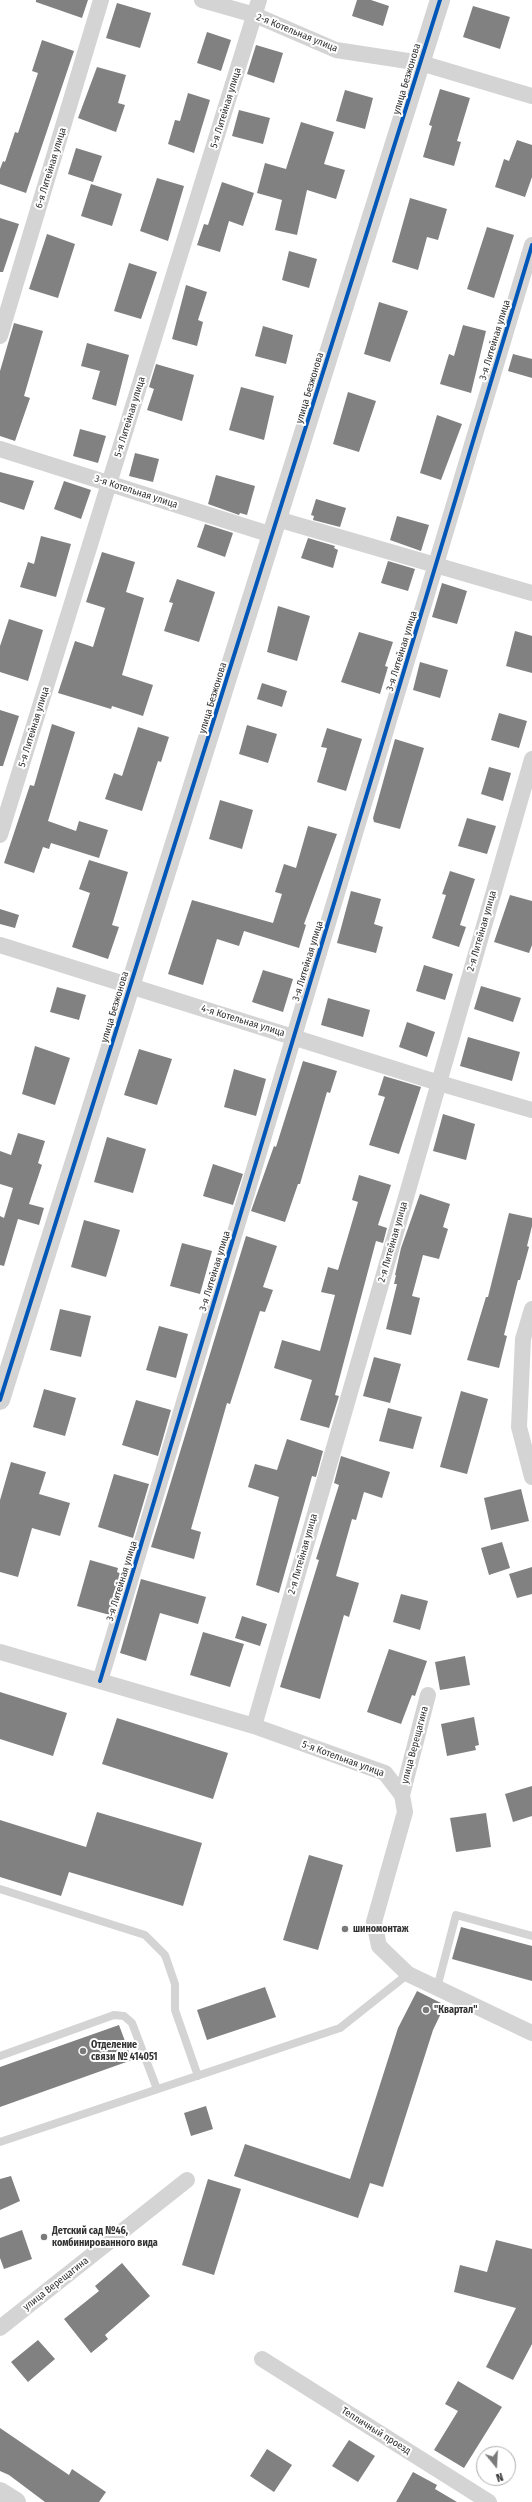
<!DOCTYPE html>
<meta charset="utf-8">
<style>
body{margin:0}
#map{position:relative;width:532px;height:2502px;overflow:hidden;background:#fff;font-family:"Fira Sans Condensed",sans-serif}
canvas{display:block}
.north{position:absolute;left:476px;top:2446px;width:40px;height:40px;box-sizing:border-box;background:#fff;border:1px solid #adadad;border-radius:50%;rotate:162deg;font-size:11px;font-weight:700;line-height:16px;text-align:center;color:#333}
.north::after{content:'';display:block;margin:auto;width:14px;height:18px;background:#7a7a7a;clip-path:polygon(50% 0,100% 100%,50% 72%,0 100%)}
</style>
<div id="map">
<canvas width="532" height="2502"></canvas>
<div class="north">N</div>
</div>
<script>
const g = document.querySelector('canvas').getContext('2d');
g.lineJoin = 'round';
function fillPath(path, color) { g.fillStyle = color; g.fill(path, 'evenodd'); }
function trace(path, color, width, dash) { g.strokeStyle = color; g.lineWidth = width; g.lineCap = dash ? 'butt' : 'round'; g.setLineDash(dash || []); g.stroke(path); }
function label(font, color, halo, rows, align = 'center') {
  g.font = font + ' "Fira Sans Condensed",sans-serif'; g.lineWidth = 4; g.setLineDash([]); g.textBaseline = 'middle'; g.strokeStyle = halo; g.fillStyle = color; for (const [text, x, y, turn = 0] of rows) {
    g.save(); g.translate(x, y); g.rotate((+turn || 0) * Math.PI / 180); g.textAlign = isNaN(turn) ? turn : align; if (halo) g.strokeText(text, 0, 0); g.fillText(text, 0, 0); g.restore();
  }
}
fillPath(new Path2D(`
 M36,0H88L82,18L36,2Z
 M357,0H371L389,6L383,26L352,16Z
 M117,3L151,13L140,48L106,38Z
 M473,6L510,17L500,49L463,37Z
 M207,32L231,40L221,71L197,63Z
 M42,40L74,51L26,193L0,184V169L3,161L5,162L15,132L18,133L38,73L32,71Z
 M256,45L283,53L274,83L247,74Z
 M97,67L126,75L118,103L125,105L116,132L78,118Z
 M440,89L470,98L457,141L461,142L454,166L423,157L432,126L429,125Z
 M345,90L373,98L365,129L336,121Z
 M188,93L210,100L194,153L168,144L175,120L180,121Z
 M239,110L270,118L263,144L232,136Z
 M301,122L334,132L324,164L345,170L336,199L307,190L297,235L275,230L282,200L257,193L265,163L286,169Z
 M517,140L532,145V177L525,197L495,187L504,159L509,161Z
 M76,148L102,156L93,182L68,174Z
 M157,178L184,186L168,241L140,231Z
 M222,182L254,193L243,226L229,221L220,252L197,245L204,224L208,225Z
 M91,184L122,194L112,226L81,216Z
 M410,198L447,209L438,240L427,237L418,270L392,262Z
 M0,218L19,224L3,272H0Z
 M487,227L514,235L494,298L467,289Z
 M47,234L75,244L58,298L29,289Z
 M289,251L317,259L309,288L282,280Z
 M129,263L157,272L141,319L114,311Z
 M186,285L207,292L198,320L203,322L197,346L172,339Z
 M379,302L408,311L390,362L364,354Z
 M14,323L43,331L24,396L30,398L15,441L0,436V371Z
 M463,325L486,331L471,393L440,384L449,354L454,356Z
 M263,326L293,335L286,364L255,356Z
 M87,343L129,355L116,406L92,399L100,371L81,366Z
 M513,354L532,359V378L508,371Z
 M156,364L194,375L182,421L147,410L154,389L149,387Z
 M241,387L274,396L264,440L229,430Z
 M348,392L376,401L359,452L333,444Z
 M437,415L462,424L441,480L420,473Z
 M80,429L106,436L98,463L73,456Z
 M135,453L159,459L153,482L129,476Z
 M0,472L34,481L24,510L0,502Z
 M216,475L255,486L247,515L240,513L239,515L208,504Z
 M64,481L91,490L81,519L54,509Z
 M316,499L346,508L340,527L313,520L314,516L311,515Z
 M397,516L429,525L421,551L390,540Z
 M205,524L233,533L225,557L197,547Z
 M41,536L71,544L56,597L20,587L28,562L34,564Z
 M308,538L335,546L334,548L338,550L333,568L301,558Z
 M102,552L135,562L126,592L144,598L122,675L153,685L143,716L112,706L111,709L58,693L75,641L93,647L105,608L86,602Z
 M388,561L415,569L408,591L381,583Z
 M177,579L215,592L199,642L164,631L173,603L169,602Z
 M442,583L467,591L457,624L432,617Z
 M278,606L310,616L297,661L267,652Z
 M9,619L43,630L28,681L0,672V646Z
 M515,631L532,636V673L506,666Z
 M359,632L393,642L385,666L388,667L380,694L341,682Z
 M420,662L448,670L440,698L413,690Z
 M262,683L287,691L282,707L257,699Z
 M0,710L19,716L3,766H0Z
 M499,713L527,721L519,748L491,740Z
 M52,724L75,732L48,821L76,831L79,821L108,830L99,858L51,843L49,849L43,847L34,873L4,863L30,785L34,786Z
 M247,725L277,734L268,763L239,754Z
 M138,727L169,737L161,762L158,761L142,811L105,799L114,773L122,776Z
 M327,728L362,739L346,791L317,782L327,748L321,747Z
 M395,739L424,748L400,829L374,822L373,818Z
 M489,767L511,773L503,801L481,794Z
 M220,800L253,810L242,849L209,839Z
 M467,818L496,826L487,854L458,846Z
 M308,826L337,834L304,924L306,925L299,948L244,931L239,946L217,939L203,985L168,974L192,900L273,923L282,894L275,892L284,864L296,868Z
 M89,860L128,872L112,925L119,927L108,959L72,947L90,893L79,889Z
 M450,871L475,879L460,925L466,927L459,947L432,938L446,895L442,894Z
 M351,891L381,899L374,924L383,927L376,953L337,943Z
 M510,895L532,901V945L529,953L494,942Z
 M0,909L19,915L15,928L0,924Z
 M424,965L453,974L445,1000L416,991Z
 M263,970L293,979L283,1012L252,1002Z
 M481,986L521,998L513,1022L474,1009Z
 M57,987L86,995L79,1020L50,1012Z
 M328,998L370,1010L363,1037L321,1025Z
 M407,1022L435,1032L427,1057L399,1047Z
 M468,1037L520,1052L512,1081L460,1066Z
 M35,1046L70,1058L55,1105L22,1094Z
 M139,1049L172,1059L157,1105L124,1095Z
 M303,1061L337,1071L330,1093L327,1092L300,1184H298L285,1222L251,1211L274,1146L276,1147Z
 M234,1069L266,1079L256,1116L224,1107Z
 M384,1076L421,1087L399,1154L369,1145L385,1097L378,1095Z
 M443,1114L475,1124L466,1160L433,1151Z
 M18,1133L45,1141L38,1163L42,1165L29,1204L44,1208L39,1225L18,1219L4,1266L0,1265V1216L4,1218L13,1188L0,1184V1151L11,1155Z
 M107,1137L146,1149L133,1193L94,1182Z
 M213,1164L243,1174L233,1205L203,1196Z
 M359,1175L391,1185L378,1225L387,1228L383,1243L376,1241L335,1395L339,1396L329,1428L300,1420L312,1380L274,1368L282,1340L320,1351L335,1295L321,1292L328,1267L338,1270L358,1202L352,1200Z
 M420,1194L450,1204L443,1227L448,1229L439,1259L423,1255L412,1296L420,1298L411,1335L386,1329L397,1284H394L396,1275H395L401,1248Z
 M509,1213L532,1218V1226L527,1246L529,1247L520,1280H518L504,1335L507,1336L499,1368L467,1360L486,1297H488Z
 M84,1220L120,1230L106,1277L71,1267Z
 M246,1236L277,1246L263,1287L273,1290L265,1312L260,1311L230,1404L227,1403L191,1529L201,1532L194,1559L151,1547Z
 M182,1243L212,1251L200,1294L170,1286Z
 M60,1309L91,1316L81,1357L50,1350Z
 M159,1326L188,1334L176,1378L146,1370Z
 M374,1357L401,1364L390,1403L363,1396Z
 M44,1389L76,1398L65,1436L33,1427Z
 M461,1391L488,1399L467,1474L440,1467Z
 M136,1400L171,1410L158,1456L122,1445Z
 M388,1408L422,1417L413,1449L379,1441Z
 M287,1439L323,1451L316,1477L312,1476L279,1593L256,1585L279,1497L248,1487L255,1464L277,1470Z
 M341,1456L390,1472L382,1498L364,1492L356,1520L352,1519L336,1576L359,1583L349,1617L344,1615L320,1699L280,1687L319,1560L316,1559L339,1485L334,1483Z
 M11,1462L46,1472L39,1494L70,1503L60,1536L32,1528L18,1577L0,1572V1500Z
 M114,1474L149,1484L133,1538L98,1527Z
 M521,1489L529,1521L491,1530L484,1498Z
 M502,1542L510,1568L489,1575L481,1548Z
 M90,1560L118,1568L117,1572L122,1574L110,1615L77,1606Z
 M532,1567V1594L517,1598L509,1574Z
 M141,1579L206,1597L198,1624L160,1613L146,1661L120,1653Z
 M401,1594L428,1601L420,1630L393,1622Z
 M242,1616L267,1624L260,1646L235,1638Z
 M203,1632L244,1644L230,1687L190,1675Z
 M389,1649L427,1661L415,1696L412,1695L401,1724L367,1712Z
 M465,1656L470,1685L440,1690L435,1662Z
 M0,1692L67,1713L53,1756L0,1739Z
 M474,1717L479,1745L475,1746L476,1750L447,1756L441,1724Z
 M117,1718L228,1753L213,1799L102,1764Z
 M532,1786V1816L513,1822L505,1794Z
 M97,1812L202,1843L183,1906L69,1872L61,1896L0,1877V1820L86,1847Z
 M486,1813L491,1847L456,1852L450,1818Z
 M309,1855L343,1865L318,1950L283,1940Z
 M461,1927L532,1946V1981L452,1959Z
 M265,1987L276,2017L207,2040L197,2010Z
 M417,1991L445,2005L433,2030L383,2187L370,2183L358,2218L234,2176L245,2144L350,2179L398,2028Z
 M119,2025L132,2060L0,2107V2067Z
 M206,2106L213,2129L191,2136L184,2113Z
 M11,2176L20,2201L0,2210V2179Z
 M208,2179L241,2189L214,2275L182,2265Z
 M22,2230L32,2259L4,2269L0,2258V2238Z
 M496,2240L532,2249V2344L513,2380L486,2367L516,2308L454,2292L460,2265L487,2272Z
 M122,2263L150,2296L105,2335L108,2339L91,2353L64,2319L99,2291L95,2286Z
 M38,2340L55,2359L28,2382L11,2362Z
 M458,2381L502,2407L464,2468L434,2450L458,2411L445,2404Z
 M0,2428L69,2475L72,2469L106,2492L99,2502H45L9,2475L0,2471Z
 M349,2440L375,2456L358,2482L332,2466Z
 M267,2449L292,2465L274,2492L250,2476Z
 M413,2472L437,2485L435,2489L457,2502H396Z`), '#818181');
trace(new Path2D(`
 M0,1889L145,1935L165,1955L175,1984V2010L198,2076
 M437,1988L456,1915L532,1936
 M0,2056L114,2015L124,2016L132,2023L157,2089
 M0,2142L340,2028L408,1974`), '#d4d4d4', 8);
trace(new Path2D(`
 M202,0L255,15L336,50L421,63L532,96
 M0,336L101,0
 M0,449L272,535
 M277,519L532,593
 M0,835L259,0
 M0,945L439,1083L532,1110
 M532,1309L523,1339L519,1427L532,1477
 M0,1652L254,1726L385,1773L402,1795L405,1812L374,1922L379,1946L408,1974L532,2033
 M100,1681L532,245
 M254,1726L532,759
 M402,1795L428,1695
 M0,2328L187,2180
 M262,2359L489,2502`), '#d4d4d4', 16);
trace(new Path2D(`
 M0,1400L440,0
 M0,2492L16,2502`), '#d4d4d4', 20);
trace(new Path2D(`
 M0,1400L440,0
 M100,1681L532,245`), '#0057b8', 4);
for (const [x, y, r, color] of [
 [345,1929,4,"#7a7a7a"],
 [426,2010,4,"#7a7a7a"],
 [83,2051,4,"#7a7a7a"],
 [44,2237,4,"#7a7a7a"]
]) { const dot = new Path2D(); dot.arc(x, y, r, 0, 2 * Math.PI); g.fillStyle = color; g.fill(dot); trace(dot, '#fff', 1.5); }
label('10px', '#333', '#fff', [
 ["2-я Котельная улица",297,33,22],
 ["улица Безжонова",407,79,-73],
 ["5-я Литейная улица",226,108,-73],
 ["6-я Литейная улица",51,168,-73],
 ["3-я Литейная улица",495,340,-73],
 ["улица Безжонова",310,388,-73],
 ["5-я Литейная улица",130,417,-73],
 ["3-я Котельная улица",136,492,18],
 ["3-я Литейная улица",402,651,-73],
 ["улица Безжонова",213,698,-73],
 ["5-я Литейная улица",34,727,-73],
 ["2-я Литейная улица",482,931,-74],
 ["3-я Литейная улица",308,961,-73],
 ["улица Безжонова",115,1007,-73],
 ["4-я Котельная улица",243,1021,17],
 ["2-я Литейная улица",393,1242,-74],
 ["3-я Литейная улица",215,1271,-73],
 ["2-я Литейная улица",303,1554,-74],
 ["3-я Литейная улица",122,1581,-73],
 ["улица Верещагина",415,1745,-75],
 ["5-я Котельная улица",343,1759,20],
 ["улица Верещагина",56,2284,-38],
 ["Тепличный проезд",376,2431,32]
]);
label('bold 10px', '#333', '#fff', [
 ["шиномонтаж",353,1929],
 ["\"Квартал\"",434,2010],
 ["Отделение",91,2045],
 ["связи № 414051",91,2057],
 ["Детский сад №46,",52,2231],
 ["комбинированного вида",52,2243]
], 'left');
</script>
